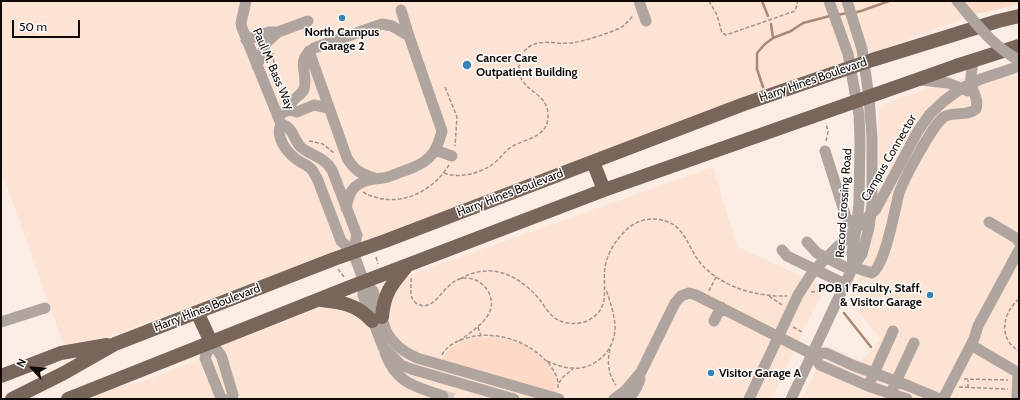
<!DOCTYPE html>
<style>
body{margin:0}
#map{position:relative;width:1020px;height:400px;overflow:hidden;background:#fcede4;font-family:Cabin,sans-serif}
canvas{display:block}
.frame{position:absolute;inset:0;border:2px solid #110905;pointer-events:none}
.north{position:absolute;left:12px;top:348px;width:40px;height:40px;-webkit-text-stroke:3px #fdfdfd;paint-order:stroke;rotate:296deg;font-size:11px;font-weight:700;line-height:16px;text-align:center;color:#110905}
.north::after{content:'';display:block;margin:auto;width:14px;height:18px;background:#110905;clip-path:polygon(50% 0,100% 100%,50% 72%,0 100%)}
.scale{position:absolute;left:12px;top:20px;width:68px;height:18px;box-sizing:border-box;border:2px solid #110905;border-top:0;padding-left:5px;font-size:12px;line-height:14px;white-space:nowrap;color:#110905;-webkit-text-stroke:3px #fdfdfd;paint-order:stroke}
</style>
<div id="map">
<canvas width="1020" height="400"></canvas>
<div class="frame"></div>
<div class="north">N</div>
<div class="scale">50 m</div>
</div>
<script>
const g = document.querySelector('canvas').getContext('2d');
g.lineJoin = 'round';
function fillPath(path, color) { g.fillStyle = color; g.fill(path, 'evenodd'); }
function trace(path, color, width, dash) { g.strokeStyle = color; g.lineWidth = width; g.lineCap = dash ? 'butt' : 'round'; g.setLineDash(dash || []); g.stroke(path); }
function label(font, color, halo, rows, align = 'center') {
  g.font = font + ' Cabin,sans-serif'; g.lineWidth = 3; g.setLineDash([]); g.textBaseline = 'middle'; g.strokeStyle = halo; g.fillStyle = color; for (const [text, x, y, turn = 0] of rows) {
    g.save(); g.translate(x, y); g.rotate((+turn || 0) * Math.PI / 180); g.textAlign = isNaN(turn) ? turn : align; if (halo) g.strokeText(text, 0, 0); g.fillText(text, 0, 0); g.restore();
  }
}
fillPath(new Path2D(`
 M1,1H1019V4L976,14L94,342L65,348L1,170Z
 M1019,60V399H802L827,346L861,361L881,339L848,300L866,260L872,240L876,219L879,183L878,116L880,108L885,104L897,99Z
 M713,167L737,247L826,287L812,313L772,399H88L110,389L147,380L198,360L228,343L376,287Z`), '#fde3d4');
fillPath(new Path2D(`
 M965,1H1019V4L976,14Z
 M489,337C496,338 503,338 510,340C533,347 563,368 556,395L442,362C448,342 470,339 489,337Z`), '#fcdac7');
trace(new Path2D(`
 M762,1L768,16
 M853,13L861,11L889,1
 M837,15L848,13
 M773,38L791,31L803,23L830,16
 M763,87L757,69V53L765,44L773,38L771,24
 M844,313L871,347`), '#ac8873', 2.5);
trace(new Path2D(`
 M443,396L455,399`), '#d9cbc3', 11, [11, 5.5]);
trace(new Path2D(`
 M709,1L717,15L722,33L726,35L795,11L798,1
 M273,53L274,65L285,93
 M445,87L457,117L455,146
 M309,141L323,144L334,153
 M826,141L828,132L826,123
 M444,173C459,179 481,173 493,164C500,159 504,152 511,147C526,138 549,138 548,114C547,91 519,92 519,68C519,63 520,58 523,53C535,36 553,45 571,43C582,42 613,32 622,27C626,24 630,19 633,16
 M363,192C395,210 431,194 449,165
 M376,257L378,264
 M338,269L344,277
 M411,278C412,288 407,301 420,305C438,311 445,276 468,278C476,279 484,284 488,291C501,314 475,329 459,341
 M460,279C491,261 519,275 540,300C545,307 550,316 558,320C566,324 578,325 587,321C612,309 602,288 605,267C608,251 616,240 627,229C634,223 645,218 655,219C687,221 686,249 704,267C725,288 758,297 787,296
 M709,291L716,277
 M811,292L825,290
 M769,296L782,305
 M1019,299C1002,313 998,339 1019,351
 M478,327L481,336
 M793,327L802,332
 M610,349C607,362 608,374 616,385
 M442,355C445,348 453,343 461,340C492,328 529,340 550,365C555,372 559,379 558,388
 M547,361C556,365 564,368 573,368C595,370 615,350 615,328C615,315 610,302 606,289
 M964,379L1008,380
 M559,383L563,377L573,369
 M959,387L1008,389
 M968,388V380`), '#a2958e', 1.5, [4, 2]);
trace(new Path2D(`
 M246,1L241,23L242,28L281,124C275,137 286,151 296,159C301,163 308,165 312,170C314,172 315,176 317,178L341,241L353,252L364,282L373,291L386,331C393,344 403,352 417,358L559,399
 M639,1L646,21
 M829,1L848,54L859,115L860,141L859,203L857,224L852,252L853,267
 M401,10L409,36
 M246,40L269,32H278L308,21
 M309,51L347,158C354,170 362,175 375,178
 M257,66L266,43L278,32
 M920,80L948,83L968,91
 M289,110L297,112L314,105L329,108
 M278,115L289,110C290,107 291,103 293,101C296,96 301,96 304,89C309,73 294,61 314,48L382,24L392,26L409,36L442,131C436,156 427,163 404,171C397,173 390,177 383,178C375,179 366,179 359,184C350,189 348,199 346,208
 M281,124C293,127 292,136 299,145C308,156 322,154 332,170L357,235L353,252
 M435,150L452,156
 M825,151L846,217L851,223L857,224
 M989,222L1016,238L1019,242
 M807,242L817,253L851,270
 M782,250L787,256L845,284
 M853,267L872,273C885,266 895,209 899,193C904,179 933,124 944,117C954,111 967,117 976,109C979,99 973,93 971,83C970,75 972,68 974,60
 M364,282L363,295L383,347L401,365L411,369L514,399
 M714,321L721,307
 M1,322L45,308
 M971,345L1017,372L1018,374L1017,399
 M385,353C397,384 414,386 443,396
 M812,354L826,353L852,365L909,386L940,399
 M871,380L893,331
 M893,388L914,343
 M223,399L221,398L205,358L211,342L220,354L222,358L233,395L231,399
 M614,399L625,391L641,372L675,303L681,296L689,293L696,295L812,354L820,365L868,386L907,399
 M628,399C634,393 638,387 640,379
 M791,399L853,267L862,254L869,228L872,204V138L869,97L862,49L847,1
 M943,399L974,339L978,326L1019,250`), '#afa49e', 11);
trace(new Path2D(`
 M593,162L604,190
 M321,300C342,302 358,305 372,321
 M197,312L211,342
 M382,317C384,293 391,285 406,267
 M1,376L61,353L107,345
 M12,399L64,373L115,344L334,259L385,241L744,104L872,60L998,21L1019,16
 M68,399L350,287L604,190L956,66L1019,46`), '#79665b', 14);
trace(new Path2D(`
 M957,1C976,23 992,46 1019,60
 M749,399L798,295L810,276L820,264L876,209L918,131L930,114L944,101L960,89L981,79L1014,68L1019,63`), '#afa49e', 11);
for (const [x, y, r, color] of [
 [342,18,4,"#3a83b7"],
 [467,65,5,"#3a83b7"],
 [930,295,4,"#3a83b7"],
 [711,373,4,"#3a83b7"]
]) { const dot = new Path2D(); dot.arc(x, y, r, 0, 2 * Math.PI); g.fillStyle = color; g.fill(dot); trace(dot, '#fdfdfd', 1.5); }
label('bold 12px', '#110905', '#fdfdfd', [
 ["North Campus",342,32,"center"],
 ["Garage 2",342,46,"center"],
 ["Cancer Care",476,58],
 ["Outpatient Building",476,72],
 ["POB 1 Faculty, Staff,",922,288,"right"],
 ["& Visitor Garage",922,302,"right"],
 ["Visitor Garage A",719,373]
], 'left');
label('12px', '#110905', '#fdfdfd', [
 ["Paul M. Bass Way",273,69,67],
 ["Harry Hines Boulevard",813,80,-19],
 ["Campus Connector",889,158,-60],
 ["Harry Hines Boulevard",510,193,-21],
 ["Record Crossing Road",844,203,-86],
 ["Harry Hines Boulevard",207,308,-21]
]);
</script>
